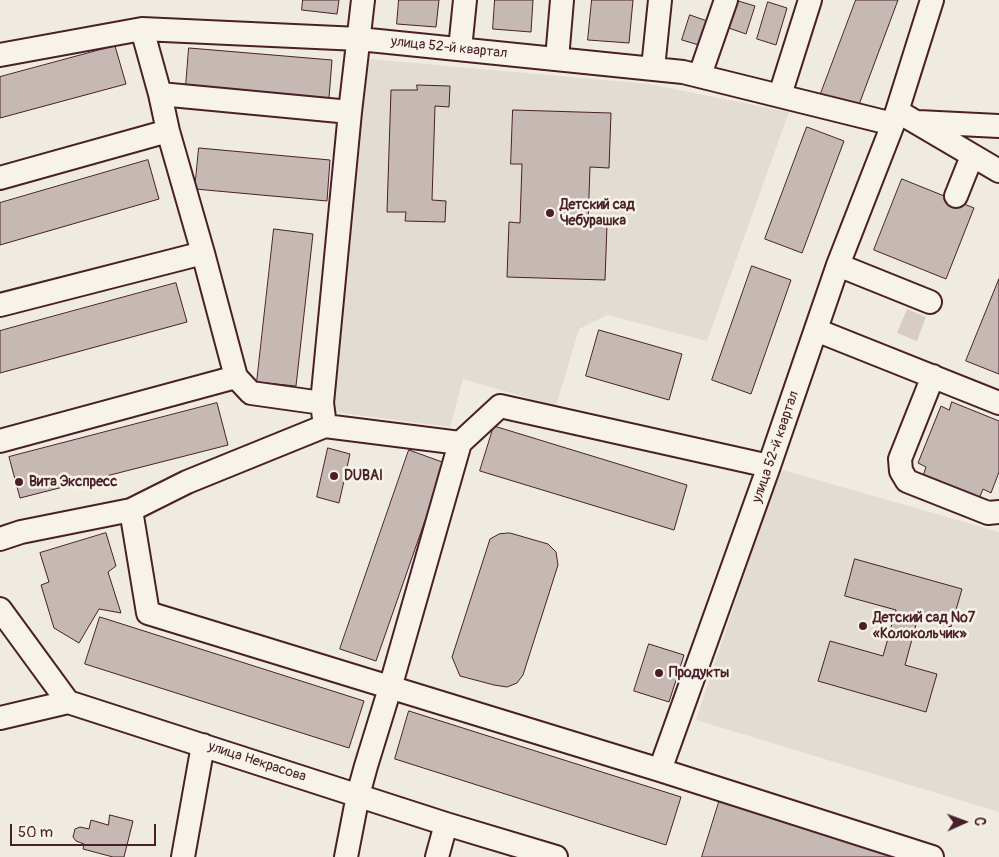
<!DOCTYPE html>
<meta charset="utf-8">
<style>
body{margin:0}
#map{position:relative;width:999px;height:857px;overflow:hidden;background:#f0ebe0;font-family:Pangolin,sans-serif}
canvas{display:block}
.north{position:absolute;left:939px;top:797px;width:50px;height:50px;-webkit-text-stroke:4px #f7f3e8;paint-order:stroke;rotate:88deg;font-size:14px;font-weight:700;line-height:20px;text-align:center;color:#4a1f2b}
.north::after{content:'';display:block;margin:auto;width:18px;height:22px;background:#4a1f2b;clip-path:polygon(50% 0,100% 100%,50% 72%,0 100%)}
.scale{position:absolute;left:10px;top:824px;width:146px;height:22px;box-sizing:border-box;border:2px solid #4a1f2b;border-top:0;padding-left:6px;font-size:15px;line-height:18px;white-space:nowrap;color:#4a1f2b;-webkit-text-stroke:4px #f7f3e8;paint-order:stroke}
</style>
<div id="map">
<canvas width="999" height="857"></canvas>
<div class="north">С</div>
<div class="scale">50 m</div>
</div>
<script>
const g = document.querySelector('canvas').getContext('2d');
g.lineJoin = 'round';
function fillPath(path, color) { g.fillStyle = color; g.fill(path, 'evenodd'); }
function trace(path, color, width, dash) { g.strokeStyle = color; g.lineWidth = width; g.lineCap = dash ? 'butt' : 'round'; g.setLineDash(dash || []); g.stroke(path); }
function label(font, color, halo, rows, align = 'center') {
  g.font = font + ' Pangolin,sans-serif'; g.lineWidth = 5; g.setLineDash([]); g.textBaseline = 'middle'; g.strokeStyle = halo; g.fillStyle = color; for (const [text, x, y, turn = 0] of rows) {
    g.save(); g.translate(x, y); g.rotate((+turn || 0) * Math.PI / 180); g.textAlign = isNaN(turn) ? turn : align; if (halo) g.strokeText(text, 0, 0); g.fillText(text, 0, 0); g.restore();
  }
}
fillPath(new Path2D(`
 M359,58L649,84L789,112L707,341L607,315L579,329L556,406L463,379L450,427L334,412Z
 M779,469L999,532V812L696,720Z`), '#e3dcd2');
fillPath(new Path2D(`
 M907,309L926,317L917,341L897,333Z`), '#d8cdc6');
const building = new Path2D(`
 M303,0H339L337,14L302,10Z
 M399,0H439L436,27L397,24Z
 M495,0H533L531,32L493,29Z
 M592,0H633L629,43L588,40Z
 M735,0L755,6L746,34L726,27Z
 M856,0H898L857,110L820,96Z
 M768,2L787,8L776,45L757,39Z
 M690,15L710,22L702,46L682,40Z
 M115,46L126,84L0,118V77Z
 M189,48L332,60L329,98L186,86Z
 M417,85L450,86L449,107L435,106L432,200L446,201L445,222L405,221L406,212H387L391,90H417Z
 M513,110L611,113L609,168L590,167L588,224L607,225L605,280L507,277L509,222L520,223L522,164H511Z
 M807,127L844,141L802,253L765,239Z
 M199,148L330,160L327,201L195,189Z
 M148,160L159,199L0,245V203Z
 M902,179L974,208L946,279L874,250Z
 M274,229L313,234L296,386L257,382Z
 M752,266L791,280L751,394L712,380Z
 M999,279V374L966,361Z
 M176,283L187,322L0,373V331Z
 M599,330L682,354L669,400L586,376Z
 M952,402L999,421V472L991,493L983,489L979,499L923,476L926,467L918,463L941,406L949,410Z
 M217,403L228,445L20,498L9,457Z
 M494,426L687,485L674,530L480,471Z
 M328,448L350,454L339,503L317,497Z
 M409,450L445,463L376,661L340,649Z
 M106,533L116,566L108,572L121,613L99,609L79,643L54,628L41,585L49,582L40,553Z
 M510,533L548,544L556,552L558,565L523,675L517,683L507,687L494,685L460,676L452,657L490,539L499,534Z
 M855,559L962,589L951,627L918,617L905,665L937,674L926,712L818,681L830,641L883,656L896,610L845,596Z
 M100,617L364,701L349,748L85,664Z
 M649,644L684,655L669,702L634,691Z
 M409,711L681,797L666,845L395,759Z
 M720,799L902,857H702Z
 M110,815L133,821L124,857H113L83,849L84,844L76,841L73,837L75,829L80,827L89,829L91,820L108,825Z`);
fillPath(building, '#c6b8b3');
trace(building, '#4a1f2b', 1);
const minor = new Path2D(`
 M460,49L465,0
 M0,55L142,29L359,39L683,72L893,124
 M557,59L562,0
 M653,68L660,0
 M700,75L726,0
 M160,94L350,112L363,0
 M780,95L810,0
 M897,111L999,171
 M918,122L999,126
 M0,178L168,131
 M956,196L972,156
 M838,265L930,302
 M0,305L203,253
 M816,330L999,403
 M933,376L900,459L901,471L907,481L988,513L999,512
 M322,403L350,112
 M325,426L460,443L390,688L366,766L358,795L346,857
 M0,441L236,377
 M460,443L500,406L769,466
 M131,510L148,613L660,770L932,857
 M0,539L21,532L131,510L187,482L325,426L322,403L251,393L236,377L203,253L168,131L160,94L142,29
 M0,609L68,702L446,824L556,857
 M0,718L68,702
 M660,770L769,466L838,265L893,124L932,0
 M183,857L203,745
 M437,857L446,824`);
trace(minor, '#4a1f2b', 26);
trace(minor, '#f7f3e8', 22);
for (const [x, y, r, color] of [
 [550,213,5,"#4a1f2b"],
 [334,476,5,"#4a1f2b"],
 [19,482,5,"#4a1f2b"],
 [863,626,5,"#4a1f2b"],
 [659,673,5,"#4a1f2b"]
]) { const dot = new Path2D(); dot.arc(x, y, r, 0, 2 * Math.PI); g.fillStyle = color; g.fill(dot); trace(dot, '#f7f3e8', 2); }
label('14px', '#4a1f2b', '#f7f3e8', [
 ["улица 52-й квартал",449,48,6],
 ["улица 52-й квартал",776,447,-71],
 ["улица Некрасова",257,762,18]
]);
label('bold 14px', '#4a1f2b', '#f7f3e8', [
 ["Детский сад",560,205],
 ["Чебурашка",560,221],
 ["DUBAI",344,476],
 ["Вита Экспресс",29,482],
 ["Детский сад №7",873,618],
 ["«Колокольчик»",873,634],
 ["Продукты",669,673]
], 'left');
</script>
